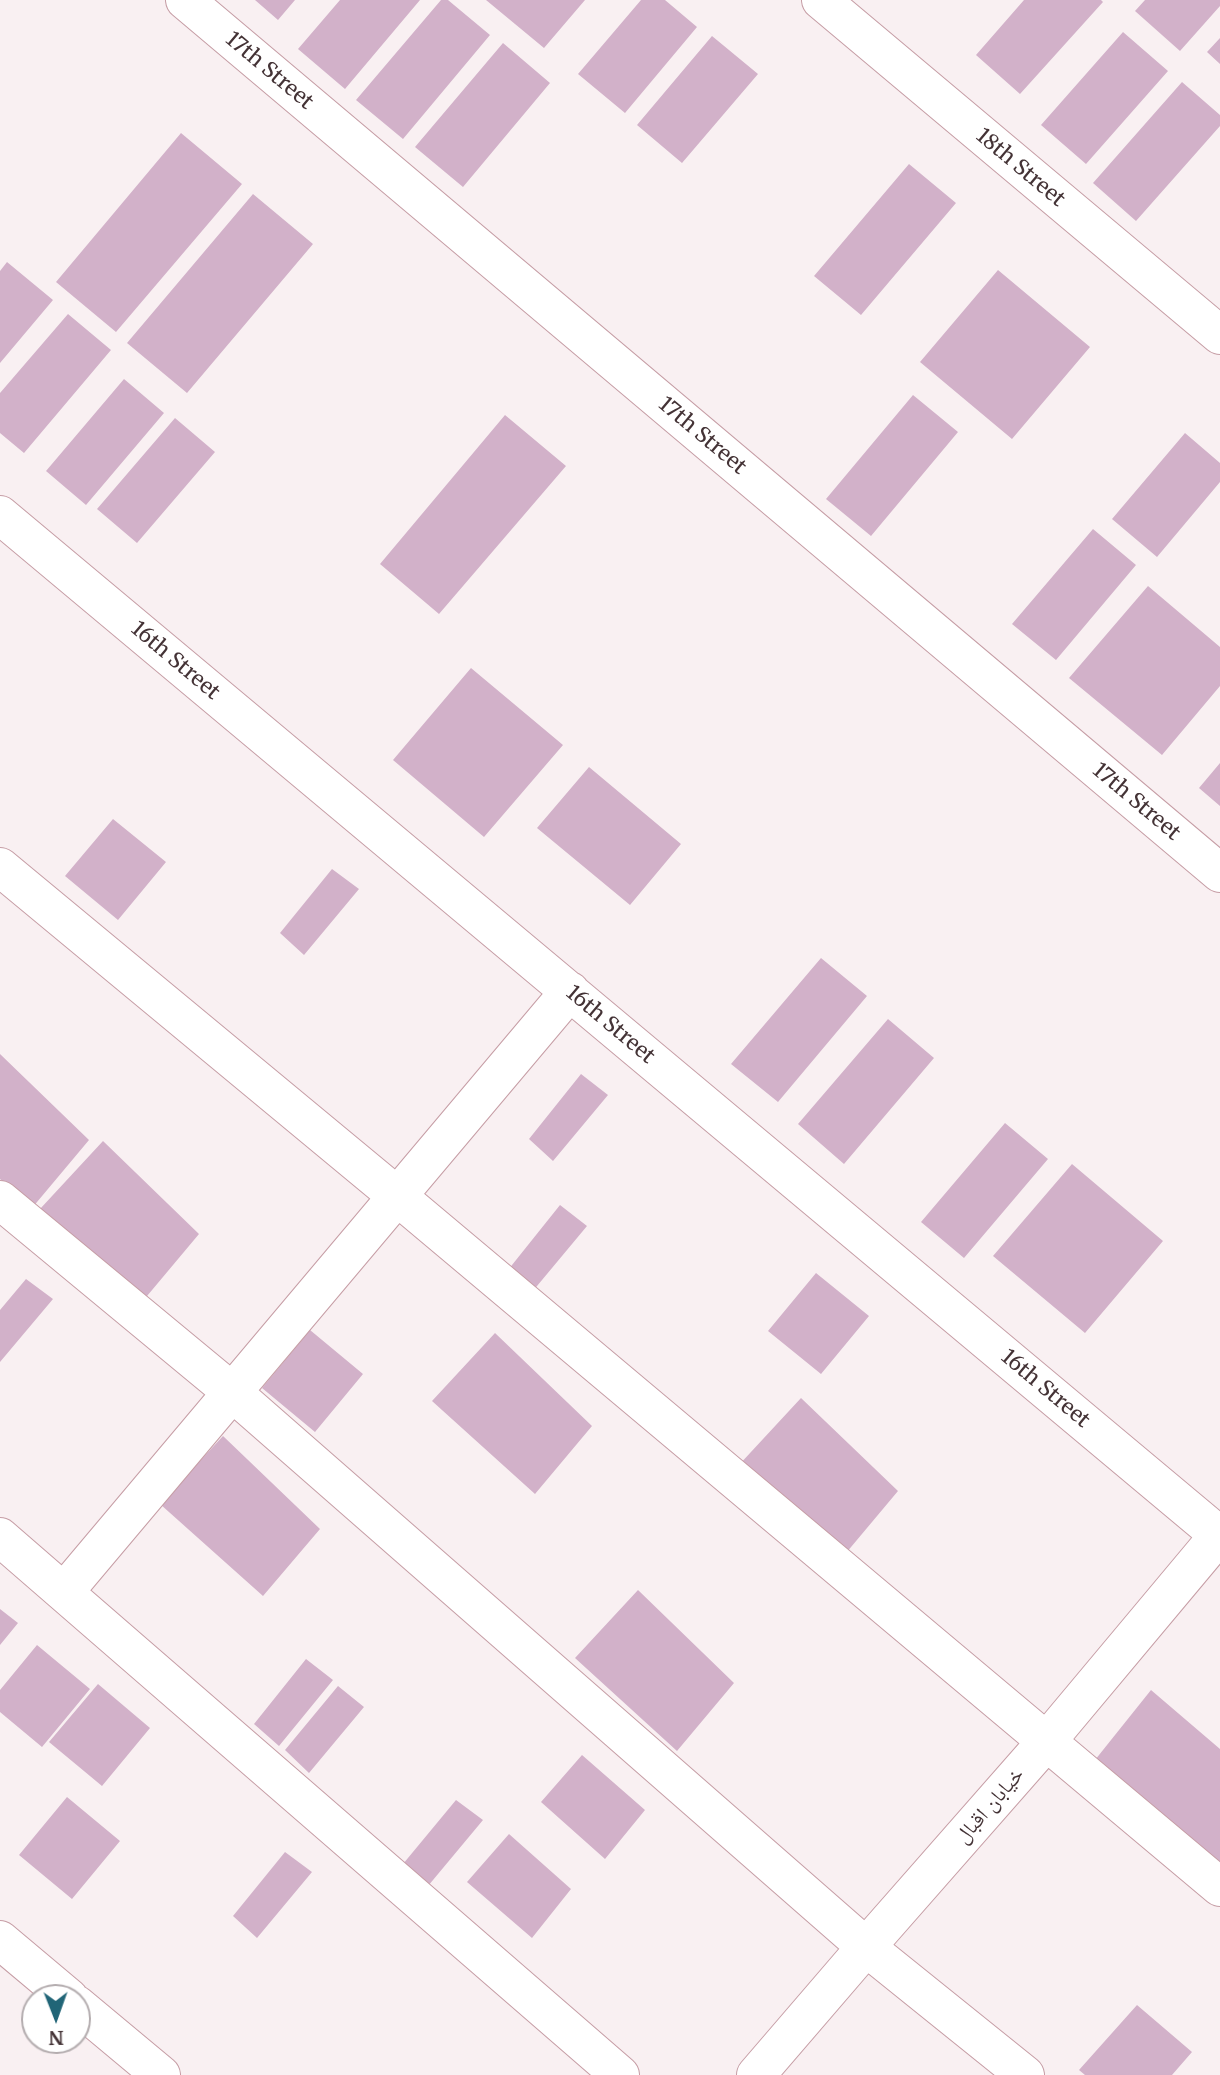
<!DOCTYPE html>
<meta charset="utf-8">
<style>
body{margin:0}
#map{position:relative;width:1220px;height:2075px;overflow:hidden;background:#f9f0f2;font-family:Merriweather,serif}
canvas{display:block}
.north{position:absolute;left:21px;top:1984px;width:70px;height:70px;box-sizing:border-box;background:#fff;border:2px solid #b4adaf;border-radius:50%;rotate:179deg;font-size:19px;font-weight:700;line-height:28px;text-align:center;color:#443336}
.north::after{content:'';display:block;margin:auto;width:24px;height:32px;background:#216577;clip-path:polygon(50% 0,100% 100%,50% 72%,0 100%)}
</style>
<div id="map">
<canvas width="1220" height="2075"></canvas>
<div class="north">N</div>
</div>
<script>
const g = document.querySelector('canvas').getContext('2d');
g.lineJoin = 'round';
function fillPath(path, color) { g.fillStyle = color; g.fill(path, 'evenodd'); }
function trace(path, color, width, dash) { g.strokeStyle = color; g.lineWidth = width; g.lineCap = dash ? 'butt' : 'round'; g.setLineDash(dash || []); g.stroke(path); }
function label(font, color, halo, rows, align = 'center') {
  g.font = font + ' Merriweather,"Noto Naskh Arabic",serif'; g.lineWidth = 7; g.setLineDash([]); g.textBaseline = 'middle'; g.strokeStyle = halo; g.fillStyle = color; for (const [text, x, y, turn = 0] of rows) {
    g.save(); g.translate(x, y); g.rotate((+turn || 0) * Math.PI / 180); g.textAlign = isNaN(turn) ? turn : align; if (halo) g.strokeText(text, 0, 0); g.fillText(text, 0, 0); g.restore();
  }
}
fillPath(new Path2D(`
 M255,0H295L278,20Z
 M340,0H420L345,89L298,49Z
 M441,0H448L490,35L403,139L356,100Z
 M486,0H585L544,48Z
 M641,0H665L697,27L625,113L578,74Z
 M1024,0H1101L1103,2L1020,94L976,55Z
 M1145,0H1220V6L1180,51L1135,11Z
 M1123,32L1168,71L1086,164L1041,125Z
 M712,36L758,74L682,163L637,125Z
 M1220,38V64L1207,52Z
 M503,43L550,83L463,187L415,147Z
 M1182,82L1220,115V126L1136,221L1093,183Z
 M181,133L242,184L116,332L56,282Z
 M909,164L956,203L861,315L814,276Z
 M253,194L313,244L187,393L127,343Z
 M7,262L53,300L0,363V271Z
 M998,270L1090,347L1012,439L920,362Z
 M68,314L111,350L24,453L0,433V393Z
 M124,379L164,413L86,505L46,471Z
 M913,395L958,432L871,536L826,499Z
 M505,415L566,466L439,614L380,564Z
 M175,418L215,452L137,543L97,509Z
 M1185,433L1220,463V482L1157,557L1112,519Z
 M1093,529L1136,565L1056,660L1012,624Z
 M1148,586L1220,647V686L1162,755L1069,678Z
 M471,668L563,745L484,837L393,760Z
 M1220,763V806L1199,788Z
 M589,767L681,844L630,905L537,828Z
 M113,819L166,862L118,920L65,876Z
 M332,869L359,889L304,955L280,933Z
 M821,958L867,996L778,1102L731,1064Z
 M888,1019L934,1058L844,1164L798,1124Z
 M0,1054L89,1140L32,1208L0,1179Z
 M581,1074L608,1095L553,1161L529,1139Z
 M1005,1123L1048,1159L964,1258L921,1222Z
 M103,1141L199,1234L142,1302L40,1209Z
 M1072,1164L1163,1241L1085,1333L993,1256Z
 M560,1205L587,1226L532,1292L508,1270Z
 M816,1273L869,1316L821,1374L768,1331Z
 M26,1279L53,1299L0,1362V1310Z
 M310,1330L363,1374L315,1432L262,1388Z
 M495,1333L592,1426L535,1494L432,1401Z
 M801,1398L898,1491L841,1559L738,1466Z
 M223,1436L320,1529L263,1596L160,1504Z
 M638,1590L734,1683L677,1751L575,1658Z
 M0,1609L18,1623L0,1645Z
 M37,1645L90,1689L42,1747L0,1712V1690Z
 M306,1659L333,1680L279,1746L254,1724Z
 M98,1684L150,1728L102,1786L49,1742Z
 M338,1686L364,1707L309,1773L285,1750Z
 M1151,1690L1220,1749V1866L1095,1760Z
 M582,1755L645,1810L605,1859L541,1802Z
 M67,1797L120,1841L72,1899L19,1855Z
 M456,1800L483,1820L428,1886L403,1864Z
 M509,1834L571,1889L532,1938L467,1882Z
 M285,1852L312,1872L257,1938L233,1916Z
 M1137,2005L1192,2052L1172,2075H1085L1079,2070Z`), '#d2b1c9');
const minor = new Path2D(`
 M185,0L1220,873
 M821,0L1220,335
 M0,515L1220,1536
 M0,867L397,1196L1220,1887
 M0,1200L232,1392L866,1947L1025,2075
 M0,1537L620,2075
 M64,1592L570,991
 M756,2075L866,1947L1046,1742L1220,1534`);
const major = new Path2D(`
 M0,1940L69,1998
 M77,2005L161,2075`);
trace(minor, '#c69da5', 40);
trace(major, '#c69da5', 40);
trace(minor, '#fff', 38);
trace(major, '#fff', 38);
label('21px', '#443336', '#fff', [
 ["17th Street",269,71,40],
 ["18th Street",1020,168,40],
 ["17th Street",702,436,40],
 ["16th Street",175,661,40],
 ["17th Street",1136,802,40],
 ["16th Street",610,1025,40],
 ["16th Street",1045,1389,40],
 ["خیابان اقبال",990,1806,-49]
]);
</script>
